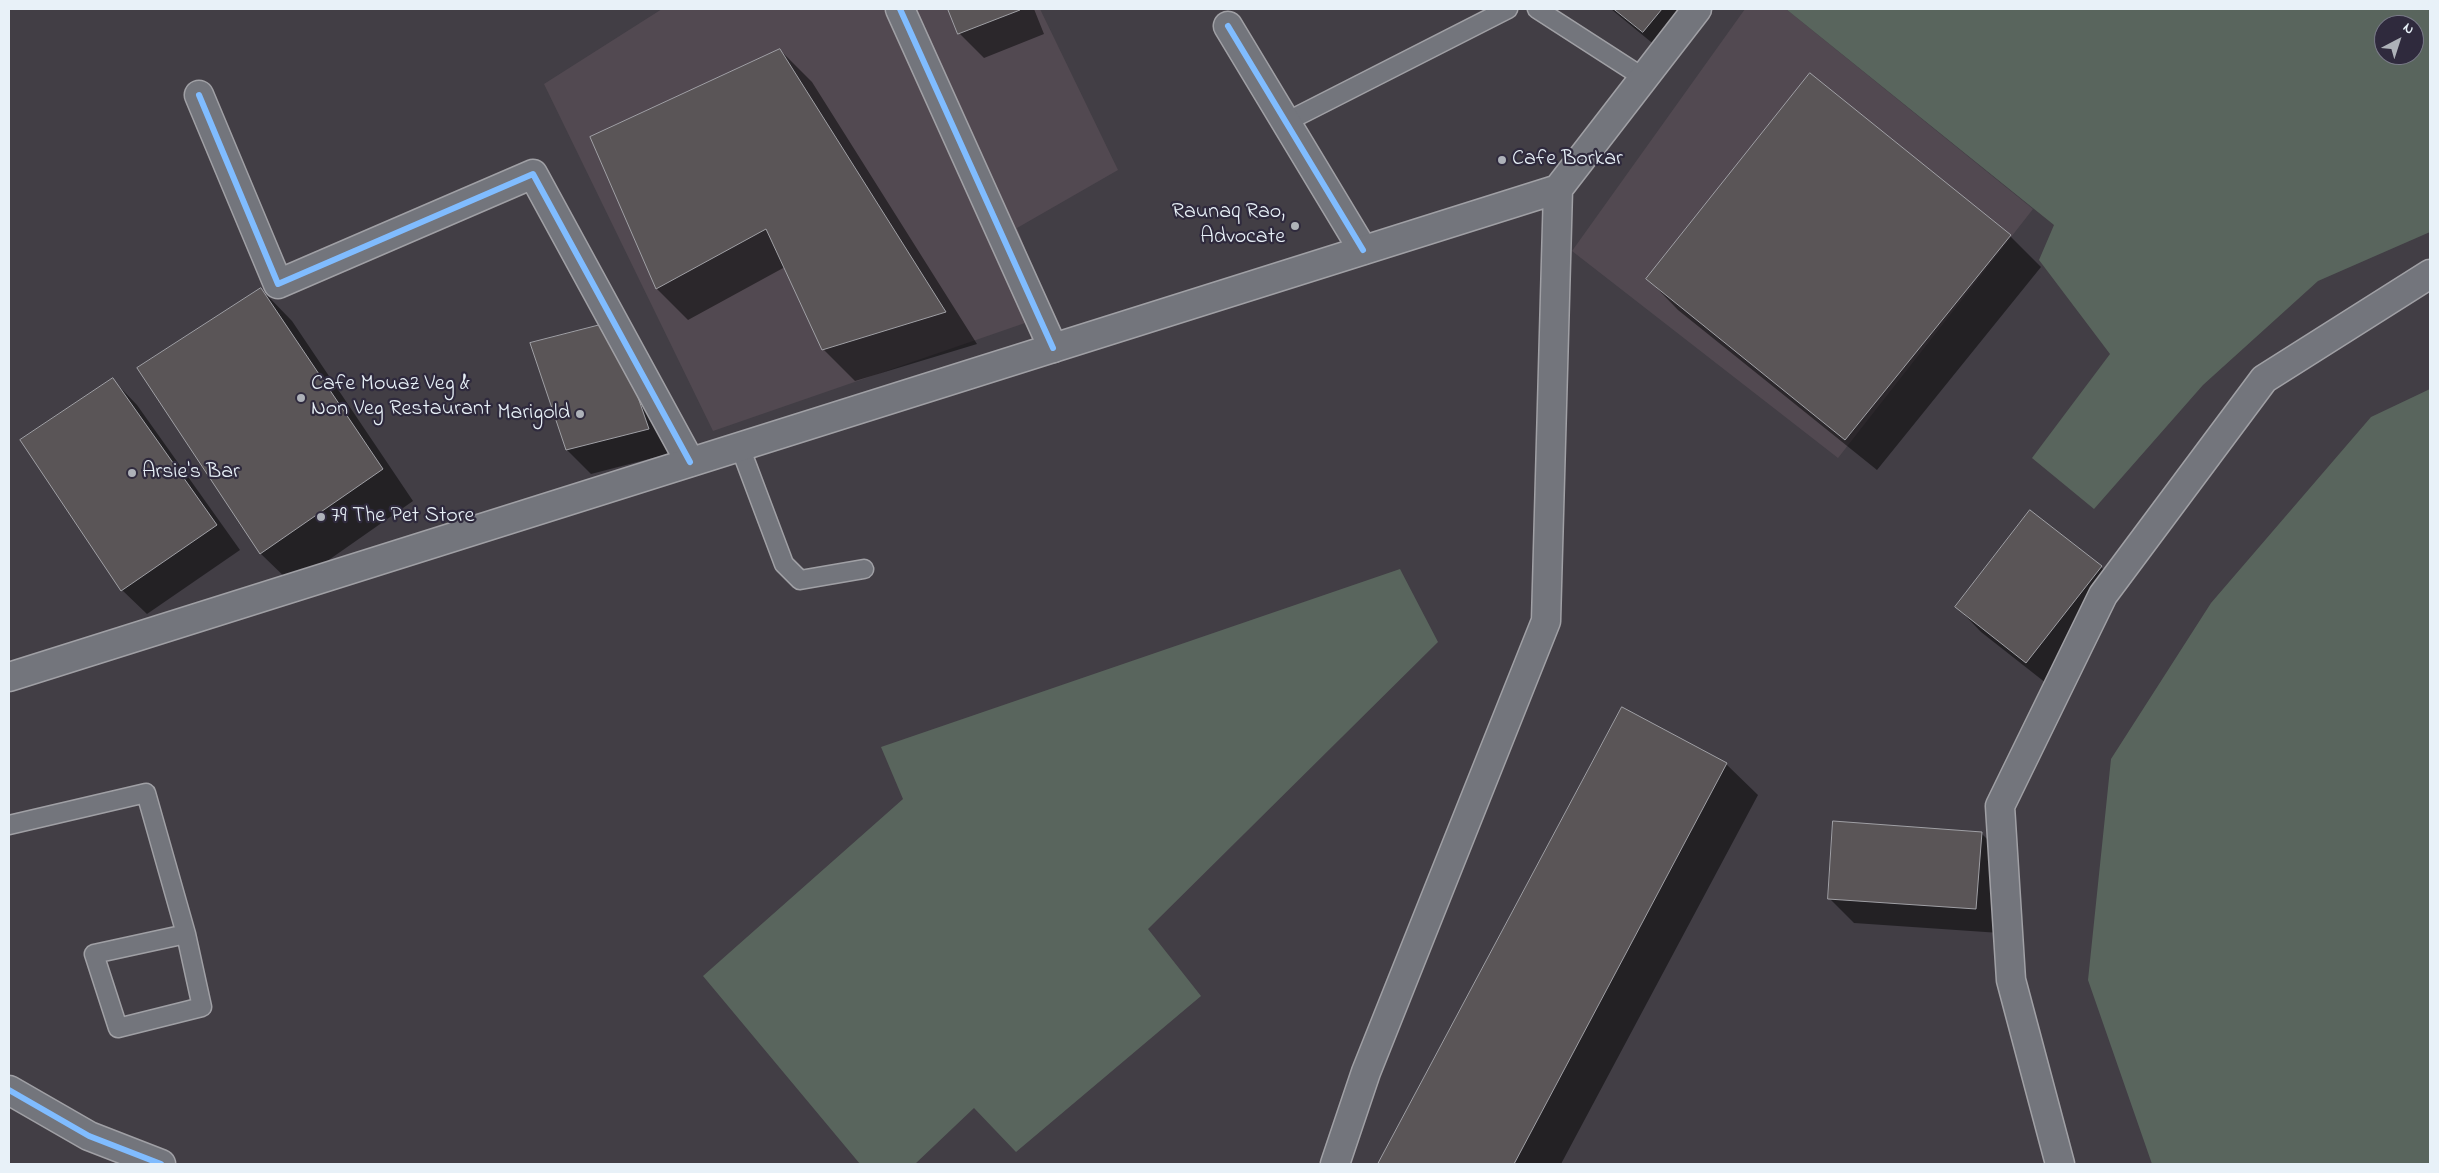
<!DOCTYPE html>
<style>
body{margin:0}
#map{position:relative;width:2439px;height:1173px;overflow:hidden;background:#423e45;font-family:"Indie Flower",sans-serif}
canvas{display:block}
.frame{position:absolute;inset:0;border:10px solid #e8f1f8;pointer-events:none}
.north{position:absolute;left:2374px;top:15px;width:50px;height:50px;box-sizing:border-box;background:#2f2a3d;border:1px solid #797a88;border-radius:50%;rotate:40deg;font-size:14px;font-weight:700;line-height:20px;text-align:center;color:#e8f1f8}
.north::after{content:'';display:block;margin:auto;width:18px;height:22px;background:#aeb2b9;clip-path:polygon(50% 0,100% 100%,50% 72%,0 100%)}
</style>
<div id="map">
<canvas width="2439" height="1173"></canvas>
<div class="frame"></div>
<div class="north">N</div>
</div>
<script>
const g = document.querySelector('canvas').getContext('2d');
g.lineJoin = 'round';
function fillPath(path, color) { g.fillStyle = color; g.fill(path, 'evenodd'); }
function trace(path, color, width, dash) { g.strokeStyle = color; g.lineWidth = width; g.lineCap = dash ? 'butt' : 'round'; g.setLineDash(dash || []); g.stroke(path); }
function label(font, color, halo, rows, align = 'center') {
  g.font = font + ' "Indie Flower",sans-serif'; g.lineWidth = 4.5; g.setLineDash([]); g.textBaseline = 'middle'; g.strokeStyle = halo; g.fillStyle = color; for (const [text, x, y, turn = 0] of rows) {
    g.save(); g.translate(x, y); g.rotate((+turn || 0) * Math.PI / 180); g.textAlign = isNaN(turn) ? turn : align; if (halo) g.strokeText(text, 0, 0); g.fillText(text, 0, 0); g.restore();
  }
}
fillPath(new Path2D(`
 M662,9H1040L1118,170L1017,228L1051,314L713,431L544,84Z
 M1745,9H1786L2033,209L1838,458L1572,251Z`), '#524951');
fillPath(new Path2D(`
 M1786,9H2430V232L2318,281L2203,385L2094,509L2032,458L2110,354L2039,260L2054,225ZM2384,25H2414V55H2384Z
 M2430,389V1164H2152L2088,980L2111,759L2211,603L2371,417Z
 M1400,569L1438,642L1148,929L1201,996L1016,1152L974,1108L915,1164H860L703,976L903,799L881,747Z`), '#59655d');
fillPath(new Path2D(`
 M950,9H1034L1044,34L984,58L959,33Z
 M1611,9H1706L1668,56Z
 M780,50L812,82L977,344L855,381L823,349L785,267L688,320L657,289L591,138Z
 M2010,236L2041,267L1877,470L1678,310L1647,278Z
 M261,289L292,321L413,501L293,585L261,554L138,368Z
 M611,323L672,453L591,474L567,450L532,344Z
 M113,380L137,405L240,550L147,614L122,590Z
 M2101,567L2125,591L2051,687L1981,632L1957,607Z
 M1622,708L1726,764L1758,795L1561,1164H1379Z
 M1981,833L2006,858L2000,933L1854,923L1829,898Z`), '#0007');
const building = new Path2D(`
 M948,9H1020V10L958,34Z
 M1614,9H1662L1643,32Z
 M780,49L946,312L822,350L766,229L656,289L590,137Z
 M1810,73L2011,235L1845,440L1646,279Z
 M261,288L383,469L260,554L137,368Z
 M612,322L649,429L566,450L530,343Z
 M113,378L217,525L121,591L20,440Z
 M2030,510L2102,566L2026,663L1955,607Z
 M1622,707L1727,763L1514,1164H1378Z
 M1833,821L1982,832L1976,909L1828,899Z`);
fillPath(building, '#5a5557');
trace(building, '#a0a0a5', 1);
const service = new Path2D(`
 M1537,9L1644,78
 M1286,122L1508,9
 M740,447L784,564L800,580L864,569
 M9,825L146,793L186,934L202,1007L118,1028L94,954L186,934`);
const minor = new Path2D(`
 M900,9L1053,348
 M1228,26L1363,250
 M199,95L278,284L533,174L690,462
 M9,1090L89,1136L161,1164`);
const secondary = new Path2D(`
 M9,677L1558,189L1697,9
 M1335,1164L1366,1072L1546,621L1558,189
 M2060,1164L2011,980L2000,806L2103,595L2264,379L2430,274`);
trace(service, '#a0a0a5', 21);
trace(minor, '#a0a0a5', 31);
trace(secondary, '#a0a0a5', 31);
trace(service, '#73757c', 18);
trace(minor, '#73757c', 28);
trace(secondary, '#73757c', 28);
trace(new Path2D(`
 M900,9L1053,348
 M1228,26L1363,250
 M199,95L278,284L533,174L690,462
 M9,1090L89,1136L161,1164`), '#80bcff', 6);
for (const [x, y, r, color] of [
 [1502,160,5,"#aeb2b9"],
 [1295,226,5,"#aeb2b9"],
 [301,398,5,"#aeb2b9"],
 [580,414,5,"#aeb2b9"],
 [132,473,5,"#aeb2b9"],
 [321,517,5,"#aeb2b9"]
]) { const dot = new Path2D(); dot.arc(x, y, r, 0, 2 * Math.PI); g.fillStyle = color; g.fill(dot); trace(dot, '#2f2a3d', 2); }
label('22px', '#e8f1f8', '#2f2a3d', [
 ["Cafe Borkar",1512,160],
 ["Raunaq Rao,",1285,213,"right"],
 ["Advocate",1285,238,"right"],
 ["Cafe Mouaz Veg &",311,385],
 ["Non Veg Restaurant",311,410],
 ["Marigold",570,414,"right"],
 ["Arsie's Bar",142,473],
 ["79 The Pet Store",331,517]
], 'left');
</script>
